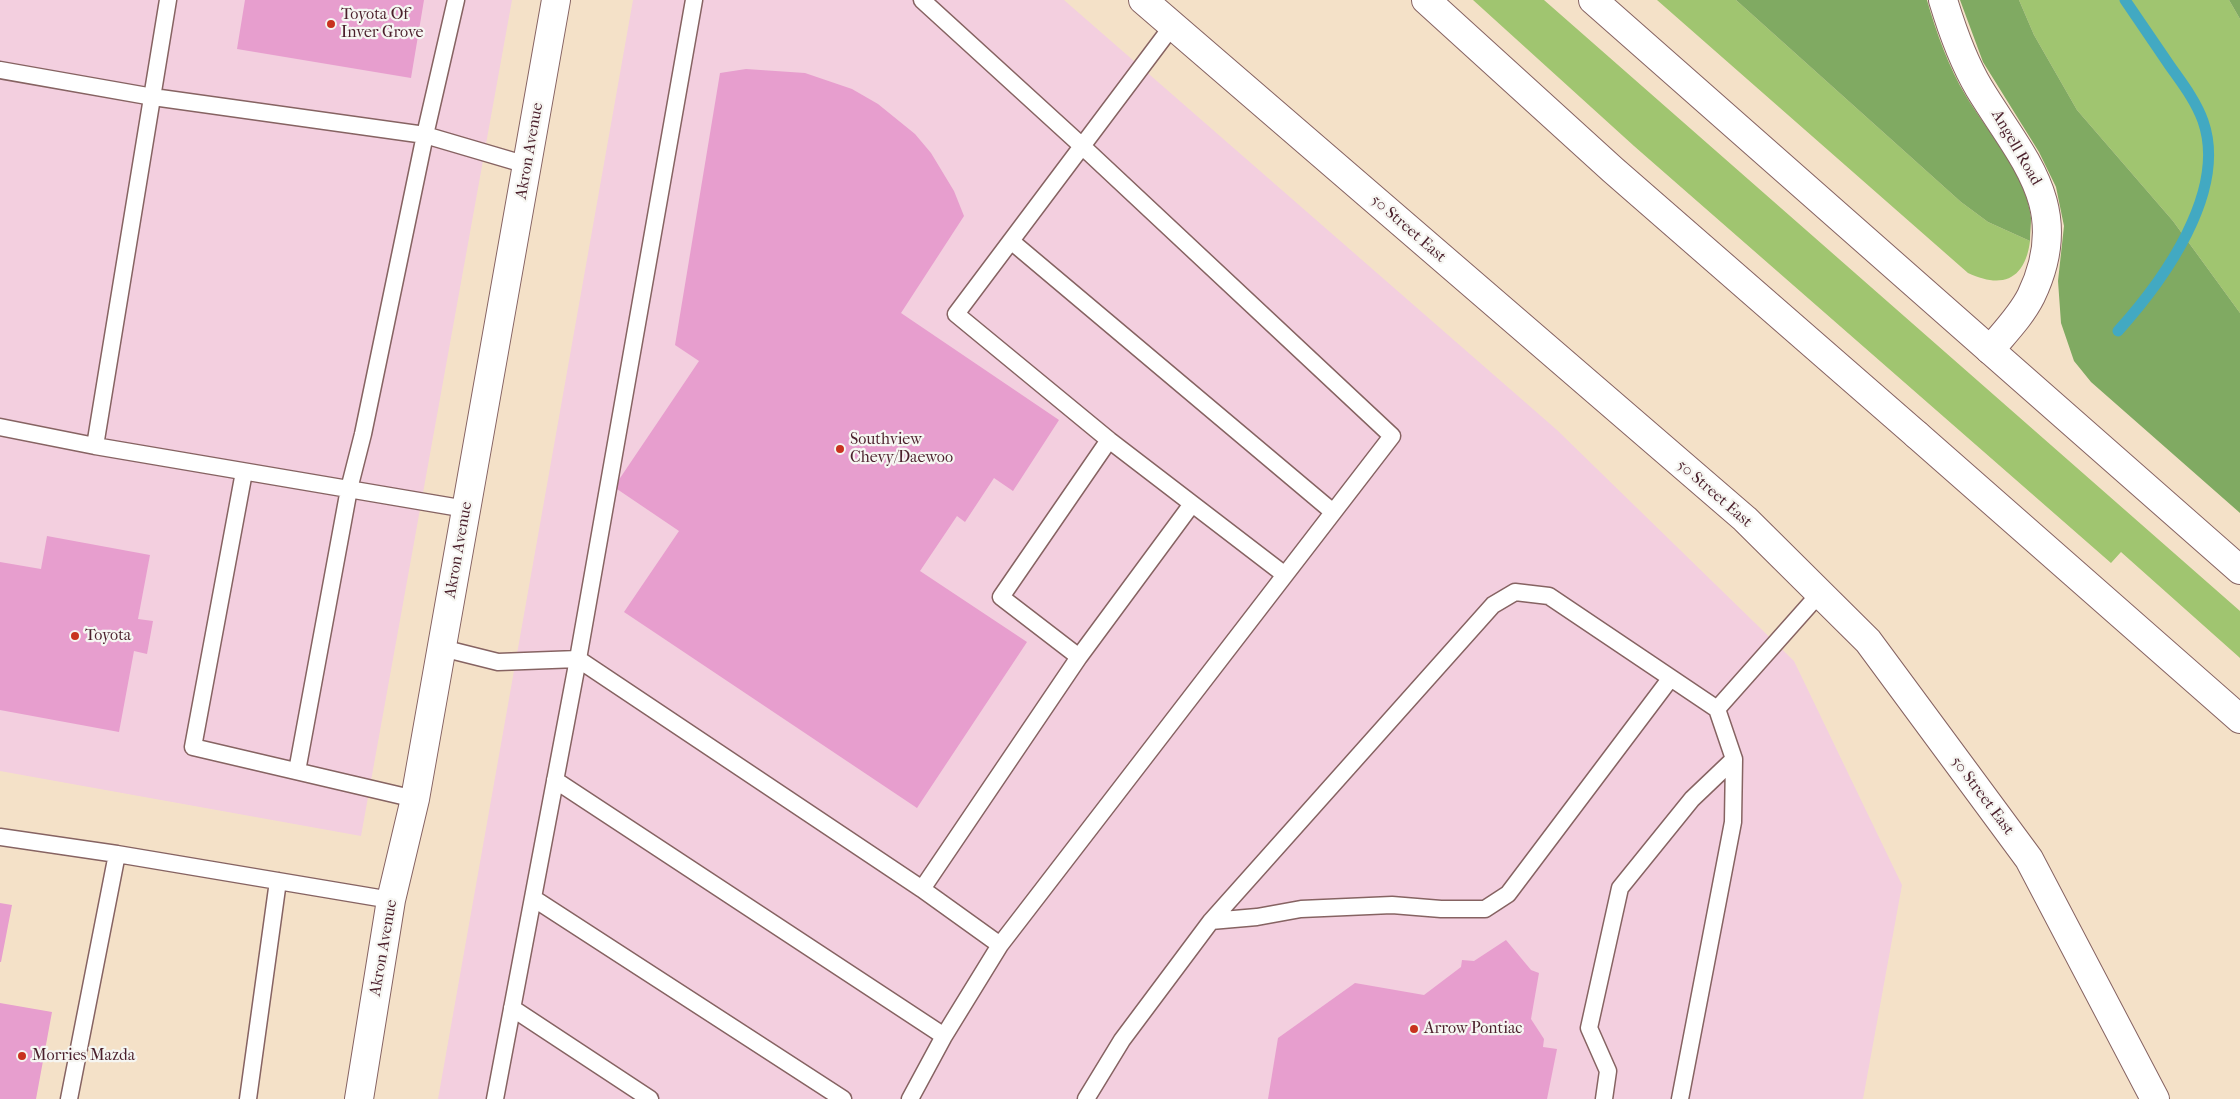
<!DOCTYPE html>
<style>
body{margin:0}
canvas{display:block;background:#f4e1c8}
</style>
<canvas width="2240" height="1099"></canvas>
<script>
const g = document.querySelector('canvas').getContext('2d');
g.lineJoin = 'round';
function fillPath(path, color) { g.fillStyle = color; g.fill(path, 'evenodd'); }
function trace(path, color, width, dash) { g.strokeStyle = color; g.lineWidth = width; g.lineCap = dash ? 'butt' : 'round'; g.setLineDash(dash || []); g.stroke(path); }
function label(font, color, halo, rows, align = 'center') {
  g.font = font + ' "IM FELL French Canon",serif'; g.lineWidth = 4.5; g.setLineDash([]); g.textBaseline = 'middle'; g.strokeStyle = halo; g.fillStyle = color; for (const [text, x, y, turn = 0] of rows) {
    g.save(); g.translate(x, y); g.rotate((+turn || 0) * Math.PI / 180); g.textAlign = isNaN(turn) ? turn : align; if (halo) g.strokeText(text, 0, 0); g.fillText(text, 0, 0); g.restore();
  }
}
fillPath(new Path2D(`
 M0,0H512L361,836L0,771Z
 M633,0H1064L1557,430L1794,661L1902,885L1863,1099H438Z`), '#f3cfdf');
fillPath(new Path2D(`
 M1473,0H1544L2240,611V658L2121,552L2111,563L1634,146Z
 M1657,0H1736L1961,202L1988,222L2030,241C2025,280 2002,289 1968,273Z
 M2019,0H2229L2240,19V313L2173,221L2077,110L2034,35Z`), '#a0c570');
fillPath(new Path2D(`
 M1736,0H1927C1936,32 1949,68 1966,96C1987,131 2027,176 2031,218C2031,225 2030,233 2030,241L1988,222L1961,202Z
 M1960,0H2019L2034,35L2077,110L2173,221L2240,313V513L2091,382L2074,361L2061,323L2058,281L2064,226L2056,187L2039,152L1983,62Z
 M2229,0H2240V19Z`), '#80aa62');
trace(new Path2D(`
 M2118,331C2163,281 2228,192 2203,121C2196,101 2182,83 2170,66C2155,44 2140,22 2125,0`), '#42a9c2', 11);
fillPath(new Path2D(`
 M245,0H424L411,78L237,49Z
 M746,69L805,73L852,89L878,104L915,134L931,153L954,191L964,216L901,313L1059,420L1013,491L994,478L965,522L957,516L920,571L1027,642L917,808L624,612L679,531L614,487L699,361L675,345L720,73Z
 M47,536L150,555L138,619L153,621L147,654L134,651L119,732L0,710V562L41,569Z
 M0,903L12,905L1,962H0Z
 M1506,940L1531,970L1539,973L1531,1019L1544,1039L1543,1047L1557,1049L1547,1099H1268L1278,1038L1355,983L1424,995L1461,967L1462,960L1474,961Z
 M0,1003L52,1012L36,1099H0Z`), '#e79ece');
const service = new Path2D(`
 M168,0L95,446L466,509
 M922,0L1082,146L1392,436L1000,945
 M0,70L153,97L425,135L456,0
 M1011,241L1333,512
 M0,427L95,446
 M1109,440L1285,575
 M244,472L193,747L415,799
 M442,648L498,662L578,659L922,889L1079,657L1001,597L1109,440L956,314L1173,25
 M1079,657L1192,504
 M297,771L349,489L363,434L425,135L527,165
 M555,780L944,1036
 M0,837L117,854
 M533,898L843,1099
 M1211,921L1257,917L1301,909L1392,905L1441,909H1485L1508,894L1670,679
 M512,1008L650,1099
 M69,1099L117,854L391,900
 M248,1099L278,881
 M495,1099L578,659L694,0
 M910,1099L944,1036L1000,945L922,889
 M1086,1099L1122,1040L1211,921L1493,605L1515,592L1549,596L1717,709
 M1604,1099L1608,1071L1589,1028L1620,888L1692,799L1734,759
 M1680,1099L1733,822L1734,759L1717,709L1820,593`);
const minor = new Path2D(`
 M1943,0C1952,30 1963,61 1979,88C2022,159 2074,207 2031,296C2021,316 2004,333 1990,350
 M359,1099L391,900L415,799L556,0`);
const tertiary = new Path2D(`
 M1143,0L1745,519L1868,641L2029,859L2155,1099`);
const trunk = new Path2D(`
 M1990,350L2240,570
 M1917,435L2240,719`);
const motorway = new Path2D(`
 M1426,0L1613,170L1917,435
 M1593,0L1990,350`);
trace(service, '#866362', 19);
trace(minor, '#866362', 30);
trace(tertiary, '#866362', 30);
trace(trunk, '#866362', 30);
trace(motorway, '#866362', 30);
trace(service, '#fff', 16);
trace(minor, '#fff', 28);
trace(tertiary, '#fff', 28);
trace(trunk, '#fff', 28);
trace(motorway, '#fff', 28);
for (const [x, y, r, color] of [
 [331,24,5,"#c8321e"],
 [840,449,5,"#c8321e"],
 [75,636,5,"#c8321e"],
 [1414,1029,5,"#c8321e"],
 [22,1056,5,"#c8321e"]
]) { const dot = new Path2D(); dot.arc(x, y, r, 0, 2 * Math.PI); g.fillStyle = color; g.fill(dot); trace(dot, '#f6f6f2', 2); }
label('16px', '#4a1f2b', '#f6f6f2', [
 ["Toyota Of",341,15],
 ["Inver Grove",341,33],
 ["Southview",850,440],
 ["Chevy/Daewoo",850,458],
 ["Toyota",85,636],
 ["Arrow Pontiac",1424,1029],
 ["Morries Mazda",32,1056]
], 'left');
label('16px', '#4a1f2b', '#f6f6f2', [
 ["Angell Road",2016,148,60],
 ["Akron Avenue",530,151,-80],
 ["50 Street East",1408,229,41],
 ["50 Street East",1714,494,41],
 ["Akron Avenue",459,550,-80],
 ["50 Street East",1982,796,53],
 ["Akron Avenue",384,948,-80]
]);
</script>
